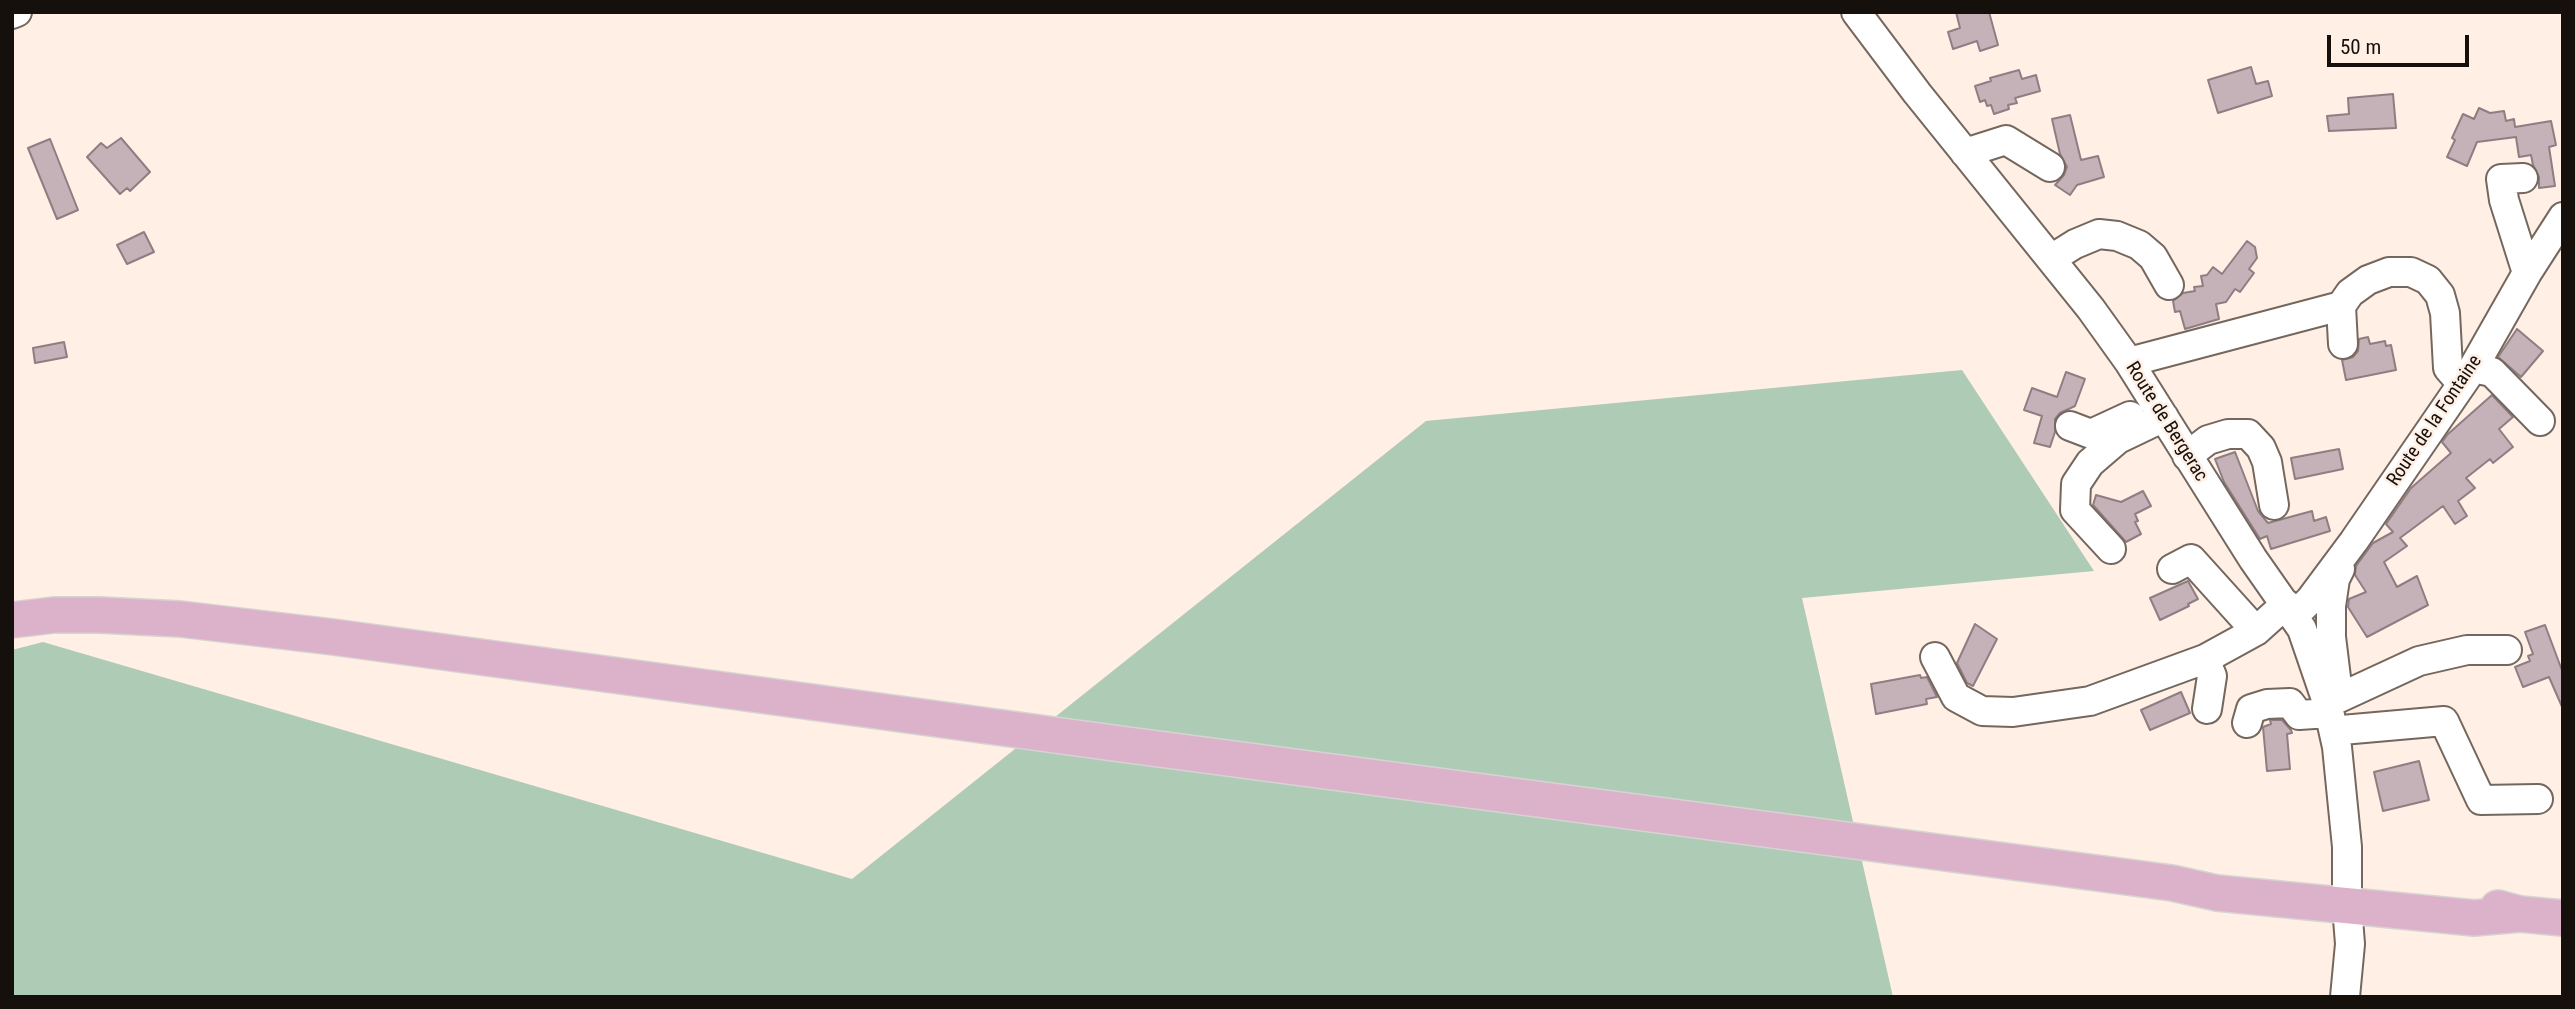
<!DOCTYPE html>
<html>
<head>
<meta charset="utf-8">
<style>
  body { margin:0 }
  #map { position:relative; width:2575px; height:1009px; overflow:hidden; background:#ffefe4; font-family:"Roboto Condensed",sans-serif }
  canvas { display:block }
  .frame { position:absolute; inset:0; border:14px solid #15100c; pointer-events:none }
  .scale { position:absolute; left:2327px; top:35px; width:142px; height:32px; box-sizing:border-box; border:4px solid #15100c; border-top:0; padding-left:9px; font-size:21px; line-height:24px; white-space:nowrap; color:#15100c; -webkit-text-stroke:5px #ffefe4; paint-order:stroke }
</style>
</head>
<body>
<div id="map">
<canvas width="2575" height="1009"></canvas>
<div class="frame"></div>
<div class="scale">50 m</div>
</div>
<script>
const ctx = document.querySelector('canvas').getContext('2d');
ctx.lineJoin = 'round';
function fillPath(path, color) {
  ctx.fillStyle = color;
  ctx.fill(path, 'evenodd');
}
function shape(rows) {
  const path = new Path2D();
  for (const r of rows) {
    path.moveTo(r[0], r[1]);
    for (let i = 2; i < r.length; i += 2) path.lineTo(r[i], r[i + 1]);
  }
  return path;
}
function trace(path, color, width, dash) {
  ctx.strokeStyle = color;
  ctx.lineWidth = width;
  ctx.lineCap = dash ? 'butt' : 'round';
  ctx.setLineDash(dash || []);
  ctx.stroke(path);
}
function drawText(font, color, halo, rows, align = 'center') {
  ctx.font = font + ' "Roboto Condensed",sans-serif';
  ctx.lineWidth = 5;
  ctx.setLineDash([]);
  ctx.textBaseline = 'middle';
  ctx.strokeStyle = halo;
  ctx.fillStyle = color;
  for (const [text, x, y, turn = 0] of rows) {
    ctx.save();
    ctx.translate(x, y);
    ctx.rotate((+turn || 0) * Math.PI / 180);
    ctx.textAlign = isNaN(turn) ? turn : align;
    if (halo) ctx.strokeText(text, 0, 0);
    ctx.fillText(text, 0, 0);
    ctx.restore();
  }
}
fillPath(shape([
  [1962,370,2094,571,1802,598,1893,997,12,997,12,650,43,642,852,879,1426,421]
]), '#aecbb6');
const building = shape([
  [1956,12,1989,12,1998,45,1980,51,1977,41,1953,49,1948,32,1960,28,1956,12],
  [2251,67,2256,84,2268,81,2272,96,2218,113,2208,80,2251,67],
  [2019,70,2022,79,2036,75,2040,91,2015,98,2017,103,2008,105,2009,109,1994,114,1991,105,1987,106,1985,100,1980,102,1975,86,1991,81,1990,78,2019,70],
  [2393,94,2396,128,2329,131,2327,116,2349,114,2348,98,2393,94],
  [2479,108,2490,113,2504,111,2506,121,2514,119,2515,127,2551,121,2556,145,2549,147,2555,186,2539,188,2539,177,2533,165,2531,155,2519,157,2516,137,2477,142,2467,166,2447,157,2455,140,2452,138,2463,114,2474,119,2479,108],
  [2070,115,2081,160,2098,156,2104,177,2077,185,2070,195,2055,185,2064,175,2067,167,2060,154,2052,119,2070,115],
  [121,138,150,172,130,191,127,188,120,194,87,157,101,143,107,148,121,138],
  [50,139,78,210,57,219,28,148,50,139],
  [144,232,154,252,127,264,117,245,144,232],
  [2247,241,2255,247,2257,258,2249,269,2254,273,2240,292,2235,289,2226,302,2216,304,2219,319,2185,329,2180,311,2175,312,2173,301,2183,293,2195,291,2194,287,2203,286,2201,276,2207,275,2213,267,2222,274,2247,241],
  [2517,329,2543,351,2521,377,2498,357,2517,329],
  [2368,337,2370,344,2385,341,2386,346,2391,345,2396,370,2346,380,2342,360,2353,357,2358,351,2359,339,2368,337],
  [64,342,67,357,35,363,33,348,64,342],
  [2066,372,2085,379,2075,406,2060,413,2055,419,2055,432,2050,447,2034,443,2042,416,2024,410,2032,388,2057,397,2066,372],
  [2492,395,2513,417,2499,429,2513,447,2493,463,2490,459,2466,478,2475,488,2458,501,2467,516,2455,524,2443,506,2400,538,2407,546,2384,562,2397,587,2417,576,2428,605,2367,637,2348,607,2349,599,2366,592,2355,575,2356,566,2373,543,2393,532,2386,524,2411,488,2451,453,2442,442,2448,434,2492,395],
  [2339,449,2343,469,2295,479,2291,458,2339,449],
  [2235,452,2258,511,2268,523,2312,511,2314,521,2326,517,2330,531,2271,549,2267,536,2260,539,2224,482,2215,459,2235,452],
  [2143,491,2151,506,2135,514,2138,521,2135,522,2141,534,2126,542,2093,505,2096,495,2121,502,2143,491],
  [2188,581,2198,599,2188,604,2189,606,2160,620,2150,598,2188,581],
  [1975,624,1997,639,1973,686,1967,683,1957,663,1975,624],
  [2545,625,2563,673,2563,709,2549,677,2523,687,2515,667,2530,661,2528,656,2533,654,2525,632,2545,625],
  [1920,675,1921,678,1927,677,1937,697,1926,699,1927,704,1876,714,1871,684,1920,675],
  [2181,692,2190,713,2150,730,2141,710,2181,692],
  [2270,720,2282,720,2291,730,2292,733,2287,734,2290,769,2267,771,2263,727,2271,724,2270,720],
  [2419,761,2429,800,2383,811,2374,772,2419,761]
]);
fillPath(building, '#c4b2b8');
trace(building, '#8e7d83', 2);
const minor = shape([
  [1856,12,1917,93,2091,309,2129,362,2253,559,2302,629,2327,702,2337,747,2347,847,2347,891],
  [12,14,17,12],
  [1965,153,2006,140,2050,167],
  [2523,178,2501,179,2504,200,2527,273],
  [2051,259,2075,244,2099,234,2117,236,2139,245,2153,257,2169,285],
  [2343,344,2341,306,2350,293,2368,280,2389,272,2411,272,2428,280,2440,295,2445,313,2448,368,2462,384],
  [2129,362,2341,306],
  [2473,368,2492,372,2540,421],
  [2070,426,2091,434,2130,416],
  [2187,456,2208,440,2228,434,2248,434,2261,448,2267,462,2274,505],
  [2111,549,2075,510,2076,484,2090,463,2118,439,2164,417],
  [2172,569,2191,559,2256,631],
  [2294,616,2310,600,2354,541,2473,368,2527,273,2563,217],
  [1935,657,1956,697,1982,711,2013,712,2090,701,2205,659,2256,631,2286,604],
  [2205,659,2212,676,2207,709],
  [2338,694,2331,637,2331,606,2335,579,2340,569],
  [2339,698,2419,661,2467,650,2507,650],
  [2247,723,2251,709,2267,704,2290,703,2299,715,2329,713],
  [2342,730,2444,721,2481,800,2538,799],
  [2345,997,2350,944,2347,906]
]);
const major = shape([
  [12,620,54,615,99,615,180,619,333,637,1121,744,2172,883,2217,893,2474,918,2520,914],
  [2498,908,2520,914,2563,918]
]);
trace(minor, '#74675d', 32);
trace(major, '#d5d4d3', 38);
trace(minor, '#fff', 28);
trace(major, '#dcb2ca', 35);
drawText('19px', '#15100c', '#ffefe4', [
  ["Route de la Fontaine",2435,421,-56],
  ["Route de Bergerac",2166,422,58]
]);
</script>
</body>
</html>
